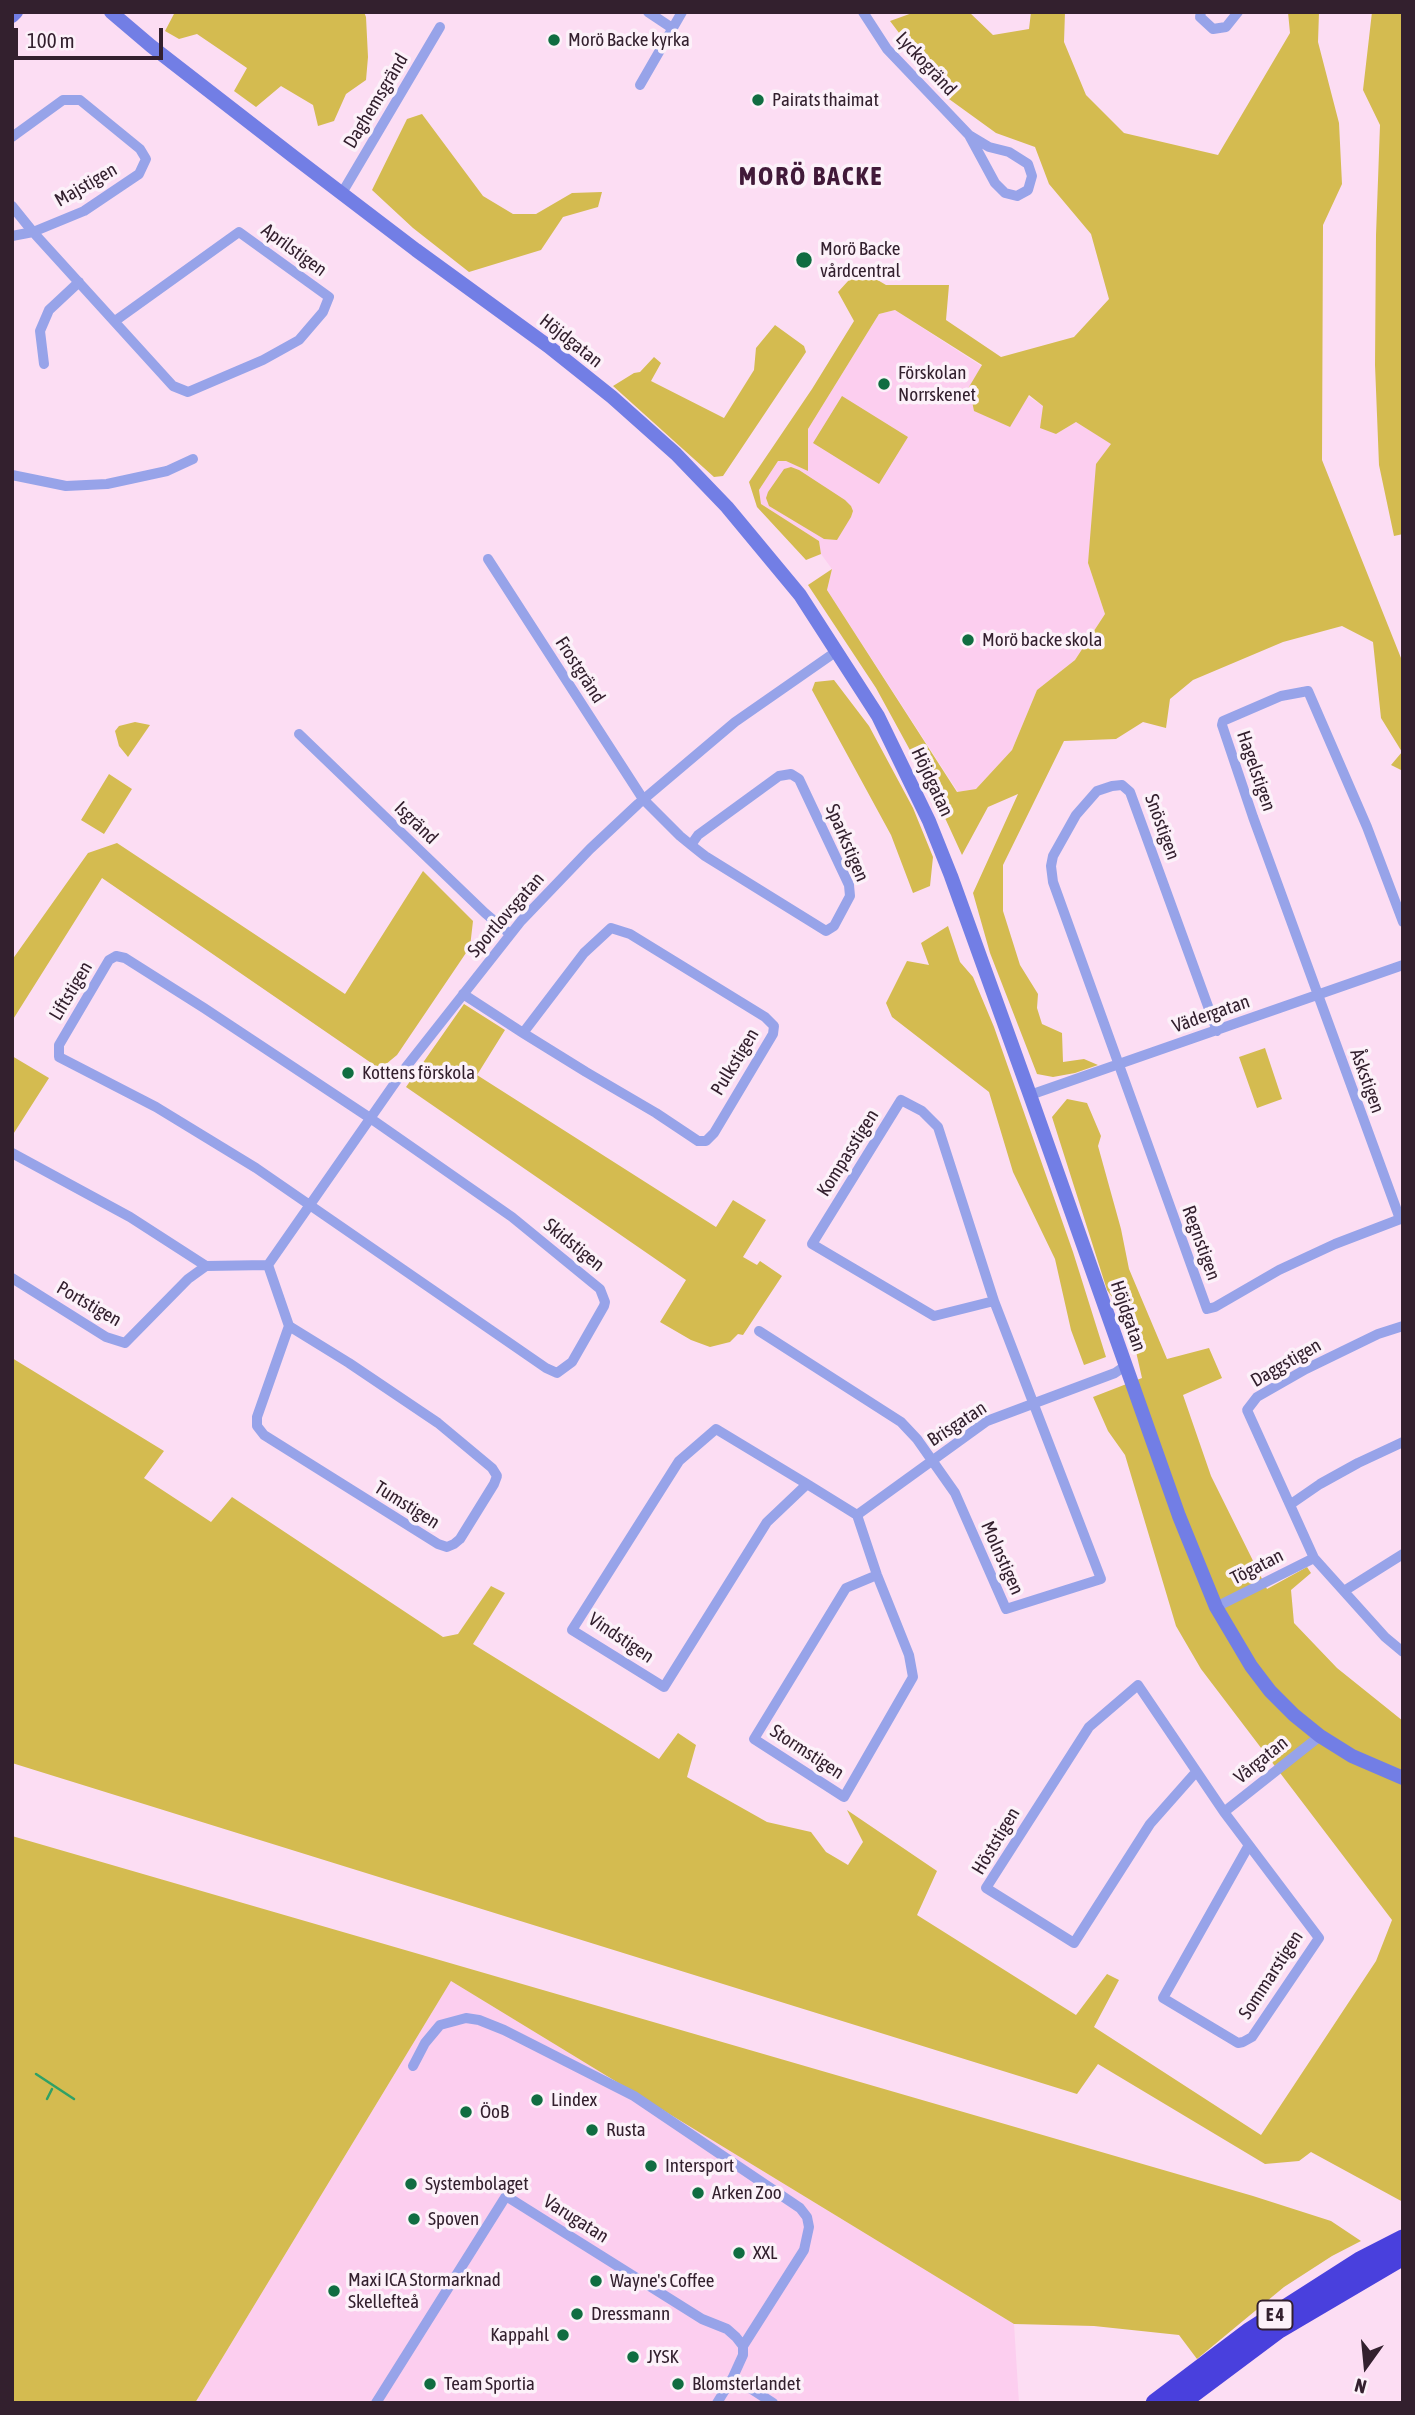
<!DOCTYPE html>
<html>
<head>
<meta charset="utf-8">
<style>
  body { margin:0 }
  #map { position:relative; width:1415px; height:2415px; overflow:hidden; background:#fcddf3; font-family:"Asap Condensed",sans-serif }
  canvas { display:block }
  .frame { position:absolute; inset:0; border:14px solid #33202e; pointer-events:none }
  .north { position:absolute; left:1331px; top:2331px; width:70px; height:70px; -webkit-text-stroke:5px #fcf1f9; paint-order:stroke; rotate:195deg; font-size:19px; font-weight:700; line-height:28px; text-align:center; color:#33202e }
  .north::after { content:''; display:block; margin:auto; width:24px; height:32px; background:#33202e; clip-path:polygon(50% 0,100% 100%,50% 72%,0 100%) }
  .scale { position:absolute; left:14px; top:28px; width:149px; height:32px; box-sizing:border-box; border:4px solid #33202e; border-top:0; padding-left:9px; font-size:21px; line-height:24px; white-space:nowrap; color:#33202e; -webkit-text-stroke:5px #fcf1f9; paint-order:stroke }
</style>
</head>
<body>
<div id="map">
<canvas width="1415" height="2415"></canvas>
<div class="frame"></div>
<div class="north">N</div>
<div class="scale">100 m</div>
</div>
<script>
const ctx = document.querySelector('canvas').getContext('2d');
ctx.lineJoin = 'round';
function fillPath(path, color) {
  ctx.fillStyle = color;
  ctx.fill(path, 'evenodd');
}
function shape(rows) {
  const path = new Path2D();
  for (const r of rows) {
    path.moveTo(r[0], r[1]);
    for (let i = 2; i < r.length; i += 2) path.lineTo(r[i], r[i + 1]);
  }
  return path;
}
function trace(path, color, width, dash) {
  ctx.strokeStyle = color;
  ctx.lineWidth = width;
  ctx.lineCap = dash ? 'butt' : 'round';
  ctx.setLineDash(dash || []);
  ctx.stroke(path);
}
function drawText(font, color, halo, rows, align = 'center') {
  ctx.font = font + ' "Asap Condensed",sans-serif';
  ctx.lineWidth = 7;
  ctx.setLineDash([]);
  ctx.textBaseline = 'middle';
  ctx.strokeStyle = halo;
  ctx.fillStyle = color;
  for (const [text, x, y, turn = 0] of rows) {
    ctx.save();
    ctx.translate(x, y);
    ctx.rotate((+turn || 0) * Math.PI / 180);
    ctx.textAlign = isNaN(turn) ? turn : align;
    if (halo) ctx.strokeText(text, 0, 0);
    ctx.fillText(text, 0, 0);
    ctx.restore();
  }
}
fillPath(shape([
  [895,310,1043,406,1056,434,1076,422,1112,444,1088,563,1105,614,1075,660,1037,690,1012,750,976,789,958,792,827,590,832,569,821,554,819,541,761,504,759,490,778,461,786,461,808,470,808,429,879,314],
  [451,1981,1014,2324,1019,2403,195,2403]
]), '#fcceef');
fillPath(shape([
  [175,12,364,12,366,17,368,57,366,80,346,94,334,121,318,126,313,105,281,86,256,107,234,91,247,68,197,34,179,39,165,31],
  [915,12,969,12,993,35,1029,29,1031,12,1065,12,1064,42,1086,95,1124,133,1218,155,1290,33,1288,12,1319,12,1318,42,1339,123,1342,184,1323,225,1322,460,1403,663,1403,771,1391,765,1402,752,1381,718,1373,642,1342,626,1283,642,1193,680,1170,699,1166,728,1143,722,1116,739,1064,741,1003,865,1003,911,1020,965,1038,994,1037,1008,1042,1024,1062,1033,1063,1062,1084,1059,1098,1065,1075,1073,1053,1077,1037,1074,990,953,973,893,1018,794,988,807,962,855,934,794,876,688,808,585,832,569,827,590,957,792,976,789,1012,750,1037,690,1075,660,1105,614,1088,563,1096,464,1111,444,1076,422,1056,434,1040,428,1043,406,1029,395,1010,427,974,411,969,387,982,365,895,310,879,314,808,429,808,471,786,461,778,461,759,490,761,504,819,541,821,554,806,560,757,507,749,482,812,389,854,321,838,292,859,269,886,285,949,285,946,320,1001,357,1074,337,1109,299,1091,234,1049,184,1035,147,996,133,949,99,890,21],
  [1372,12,1403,12,1403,534,1394,536,1379,465,1375,365,1376,235,1380,125,1363,90],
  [422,114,483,196,513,214,536,214,572,193,602,192,598,207,563,217,541,250,469,272,413,228,372,190,407,119],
  [775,325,804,346,806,352,723,476,714,477,613,386,634,373,640,372,654,357,661,363,651,381,724,418,754,370,756,348],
  [842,396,908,437,879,484,813,443],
  [791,467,799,470,845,500,851,506,853,511,851,517,837,540,824,539,769,506,766,498,768,492,784,469],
  [834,680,869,726,913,808,933,857,930,886,913,893,891,835,812,690,815,682],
  [135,722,150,725,128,757,119,746,115,731,119,726],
  [109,774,132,789,104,834,81,820],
  [117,843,345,994,423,871,473,921,470,947,397,1055,380,1069,102,878,12,1021,12,960,88,853],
  [948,926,960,962,973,977,994,1027,1073,1252,1106,1357,1084,1365,1071,1330,1055,1259,1013,1172,989,1092,892,1017,886,1003,907,961,929,965,921,943],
  [464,1004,505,1030,477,1075,716,1227,733,1200,766,1220,743,1257,757,1265,760,1261,782,1276,743,1335,738,1334,730,1342,710,1347,691,1340,660,1322,686,1280,406,1087],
  [1265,1048,1282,1099,1257,1108,1239,1057],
  [12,1056,49,1078,12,1136],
  [1067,1099,1087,1103,1101,1136,1098,1146,1121,1229,1129,1269,1167,1359,1209,1348,1222,1378,1183,1395,1211,1476,1267,1589,1307,1567,1311,1573,1291,1590,1294,1623,1337,1668,1403,1721,1403,2202,1311,2152,1299,2161,1265,2164,1098,2064,1077,2094,12,1763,12,1358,164,1451,144,1478,211,1522,232,1497,443,1637,458,1634,491,1586,505,1593,473,1644,659,1759,678,1733,696,1745,687,1777,767,1822,811,1832,826,1852,848,1865,863,1842,847,1810,937,1871,917,1915,1076,2015,1107,1974,1119,1980,1094,2027,1261,2135,1376,1961,1392,1920,1201,1669,1176,1626,1125,1455,1108,1431,1093,1397,1142,1378,1129,1321,1107,1290,1052,1117],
  [12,1836,1253,2196,1331,2221,1361,2241,1332,2256,1284,2287,1197,2359,1179,2335,1094,2326,1014,2324,451,1981,195,2403,12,2403]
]), '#d4bb50');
trace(shape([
  [36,2074,74,2099],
  [47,2099,52,2089]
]), '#2fa166', 2.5);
trace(shape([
  [648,12,672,28],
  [863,12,887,49,969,135,995,183,1005,193,1017,196,1028,190,1032,176,1028,164,1009,152,989,147,969,135],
  [1201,12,1200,17,1213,29,1226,27,1238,12],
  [640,85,682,12],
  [12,137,63,100,80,100,140,149,146,159,139,174,84,211,33,232,12,236],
  [342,193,440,27],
  [12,206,33,232,173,386,188,392,263,360,299,340,323,312,329,297,239,232,115,321],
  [44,364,40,331,49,310,79,282],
  [12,475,66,486,107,484,167,471,193,459],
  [488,559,643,799,680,836,691,845,705,856,826,931,834,926,850,896,849,885,799,779,791,774,779,776,698,835,691,845],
  [299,734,485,913,510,934],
  [116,956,125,958,204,1008,370,1118,512,1217,600,1289,605,1302,604,1306,572,1362,557,1373,546,1368,256,1168,156,1107,59,1057,59,1045,109,960,116,956],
  [463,994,523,1033,586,1072,656,1113,698,1141,706,1141,714,1133,773,1034,774,1026,765,1017,630,934,611,928,584,953,523,1033],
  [1217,1031,1130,792,1122,785,1112,786,1097,791,1076,815,1053,856,1051,866,1053,882,1207,1309,1215,1307,1279,1270,1335,1244,1403,1218],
  [1030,1095,1403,965],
  [12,1153,130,1217,206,1266],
  [1400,1219,1253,817,1222,725,1223,721,1281,696,1308,691,1367,827,1403,922],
  [268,1265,406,1067,521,921,590,849,638,804,735,722,837,651],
  [268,1265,289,1326,257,1417,257,1426,264,1435,438,1544,447,1547,454,1544,460,1539,494,1484,497,1476,492,1468,438,1423,349,1363,289,1326],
  [12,1278,106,1337,125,1343,188,1279,206,1266,268,1265],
  [1403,1326,1378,1334,1306,1369,1257,1397,1247,1410,1314,1558,1385,1637,1403,1652],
  [759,1331,901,1422,917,1439,955,1493,1006,1609,1101,1579,994,1301,938,1127,922,1111,901,1100,812,1244,934,1316,994,1301],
  [807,1484,767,1522,664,1687,572,1630,679,1461,716,1429,807,1484,857,1515],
  [1291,1504,1320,1484,1358,1463,1403,1442],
  [857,1515,877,1575,909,1655,913,1677,844,1797,754,1739,846,1588,877,1575],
  [857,1515,987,1421,1115,1373,1125,1366],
  [1344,1591,1403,1554],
  [1216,1607,1314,1558],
  [1196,1772,1150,1824,1074,1943,986,1888,1089,1727,1138,1685,1224,1812,1319,1938,1252,2037,1243,2042,1238,2043,1163,1998,1249,1845],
  [1224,1812,1320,1736],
  [413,2066,425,2043,440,2025,466,2018,479,2020,504,2030,634,2096,800,2208,807,2217,809,2227,804,2250,743,2346],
  [733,2377,773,2403],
  [376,2403,506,2196,702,2319,727,2329,736,2337,743,2346,743,2355,733,2377,717,2403]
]), '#97a3e9', 10);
trace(shape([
  [111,12,151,46,294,157,416,250,548,346,612,397,676,454,727,507,800,595,878,716,929,821,951,876,1030,1095,1179,1516,1216,1607,1251,1666,1270,1691,1294,1715,1320,1736,1352,1756,1403,1778],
  [12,16,16,12]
]), '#727ee5', 14);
trace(shape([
  [1155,2403,1249,2332,1360,2261,1403,2239],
  [1180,2403,1279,2329,1403,2256]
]), '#4940dd', 19);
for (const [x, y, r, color] of [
  [554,40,7,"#106d41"],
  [758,100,7,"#106d41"],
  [804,260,9,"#106d41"],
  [884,384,7,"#106d41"],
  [968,640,7,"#106d41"],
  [348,1073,7,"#106d41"],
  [537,2100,7,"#106d41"],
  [466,2112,7,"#106d41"],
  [592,2130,7,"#106d41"],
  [651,2166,7,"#106d41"],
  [411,2184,7,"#106d41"],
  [698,2193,7,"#106d41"],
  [414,2219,7,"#106d41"],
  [739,2253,7,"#106d41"],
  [596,2281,7,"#106d41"],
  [334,2291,7,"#106d41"],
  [577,2314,7,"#106d41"],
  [563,2335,7,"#106d41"],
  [633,2357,7,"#106d41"],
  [430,2384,7,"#106d41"],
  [678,2384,7,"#106d41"]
]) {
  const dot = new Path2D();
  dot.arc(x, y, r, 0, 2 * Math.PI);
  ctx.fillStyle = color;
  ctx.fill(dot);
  trace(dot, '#fcf1f9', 2.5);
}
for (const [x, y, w] of [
  [1275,2315,35]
]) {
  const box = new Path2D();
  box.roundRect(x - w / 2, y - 14.5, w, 29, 5);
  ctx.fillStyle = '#fcf1f9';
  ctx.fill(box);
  trace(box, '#33202e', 2);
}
drawText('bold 18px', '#33202e', null, [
  ["E 4",1275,2315]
]);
drawText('19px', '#33202e', '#fcf1f9', [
  ["Morö Backe kyrka",568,40],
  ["Pairats thaimat",772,100],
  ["Morö Backe",820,249],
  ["vårdcentral",820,271],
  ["Förskolan",898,373],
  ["Norrskenet",898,395],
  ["Morö backe skola",982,640],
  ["Kottens förskola",362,1073],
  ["Lindex",551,2100],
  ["ÖoB",480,2112],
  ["Rusta",606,2130],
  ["Intersport",665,2166],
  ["Systembolaget",425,2184],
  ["Arken Zoo",712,2193],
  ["Spoven",428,2219],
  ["XXL",753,2253],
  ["Maxi ICA Stormarknad",348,2280],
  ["Skellefteå",348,2302],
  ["Wayne's Coffee",610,2281],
  ["Dressmann",591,2314],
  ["Kappahl",549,2335,"right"],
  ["JYSK",647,2357],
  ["Team Sportia",444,2384],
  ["Blomsterlandet",692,2384]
], 'left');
drawText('19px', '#33202e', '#fcf1f9', [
  ["Lyckogränd",926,64,47],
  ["Daghemsgränd",376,101,-59],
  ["Majstigen",86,185,-30],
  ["Aprilstigen",294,250,36],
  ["Höjdgatan",571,341,38],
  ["Frostgränd",580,670,57],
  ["Hagelstigen",1256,771,71],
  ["Höjdgatan",932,782,65],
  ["Isgränd",416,823,44],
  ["Snöstigen",1162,827,70],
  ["Sparkstigen",847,843,67],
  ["Sportlovsgatan",506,915,-49],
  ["Liftstigen",71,991,-59],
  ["Vädergatan",1211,1014,-19],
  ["Pulkstigen",735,1062,-59],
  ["Åskstigen",1367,1081,70],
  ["Kompasstigen",848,1153,-58],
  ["Regnstigen",1201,1243,70],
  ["Skidstigen",574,1245,39],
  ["Portstigen",89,1304,30],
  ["Höjdgatan",1128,1316,71],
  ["Daggstigen",1286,1363,-30],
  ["Brisgatan",957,1424,-33],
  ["Tumstigen",407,1505,32],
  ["Molnstigen",1002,1558,66],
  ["Tögatan",1257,1567,-27],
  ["Vindstigen",621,1638,34],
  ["Stormstigen",807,1752,33],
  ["Vårgatan",1261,1760,-39],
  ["Höststigen",996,1841,-59],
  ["Sommarstigen",1271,1975,-57],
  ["Varugatan",576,2219,32]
]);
ctx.letterSpacing = '2px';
drawText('bold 26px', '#411a39', '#fcf1f9', [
  ["MORÖ BACKE",811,177]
]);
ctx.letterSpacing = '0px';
</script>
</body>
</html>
